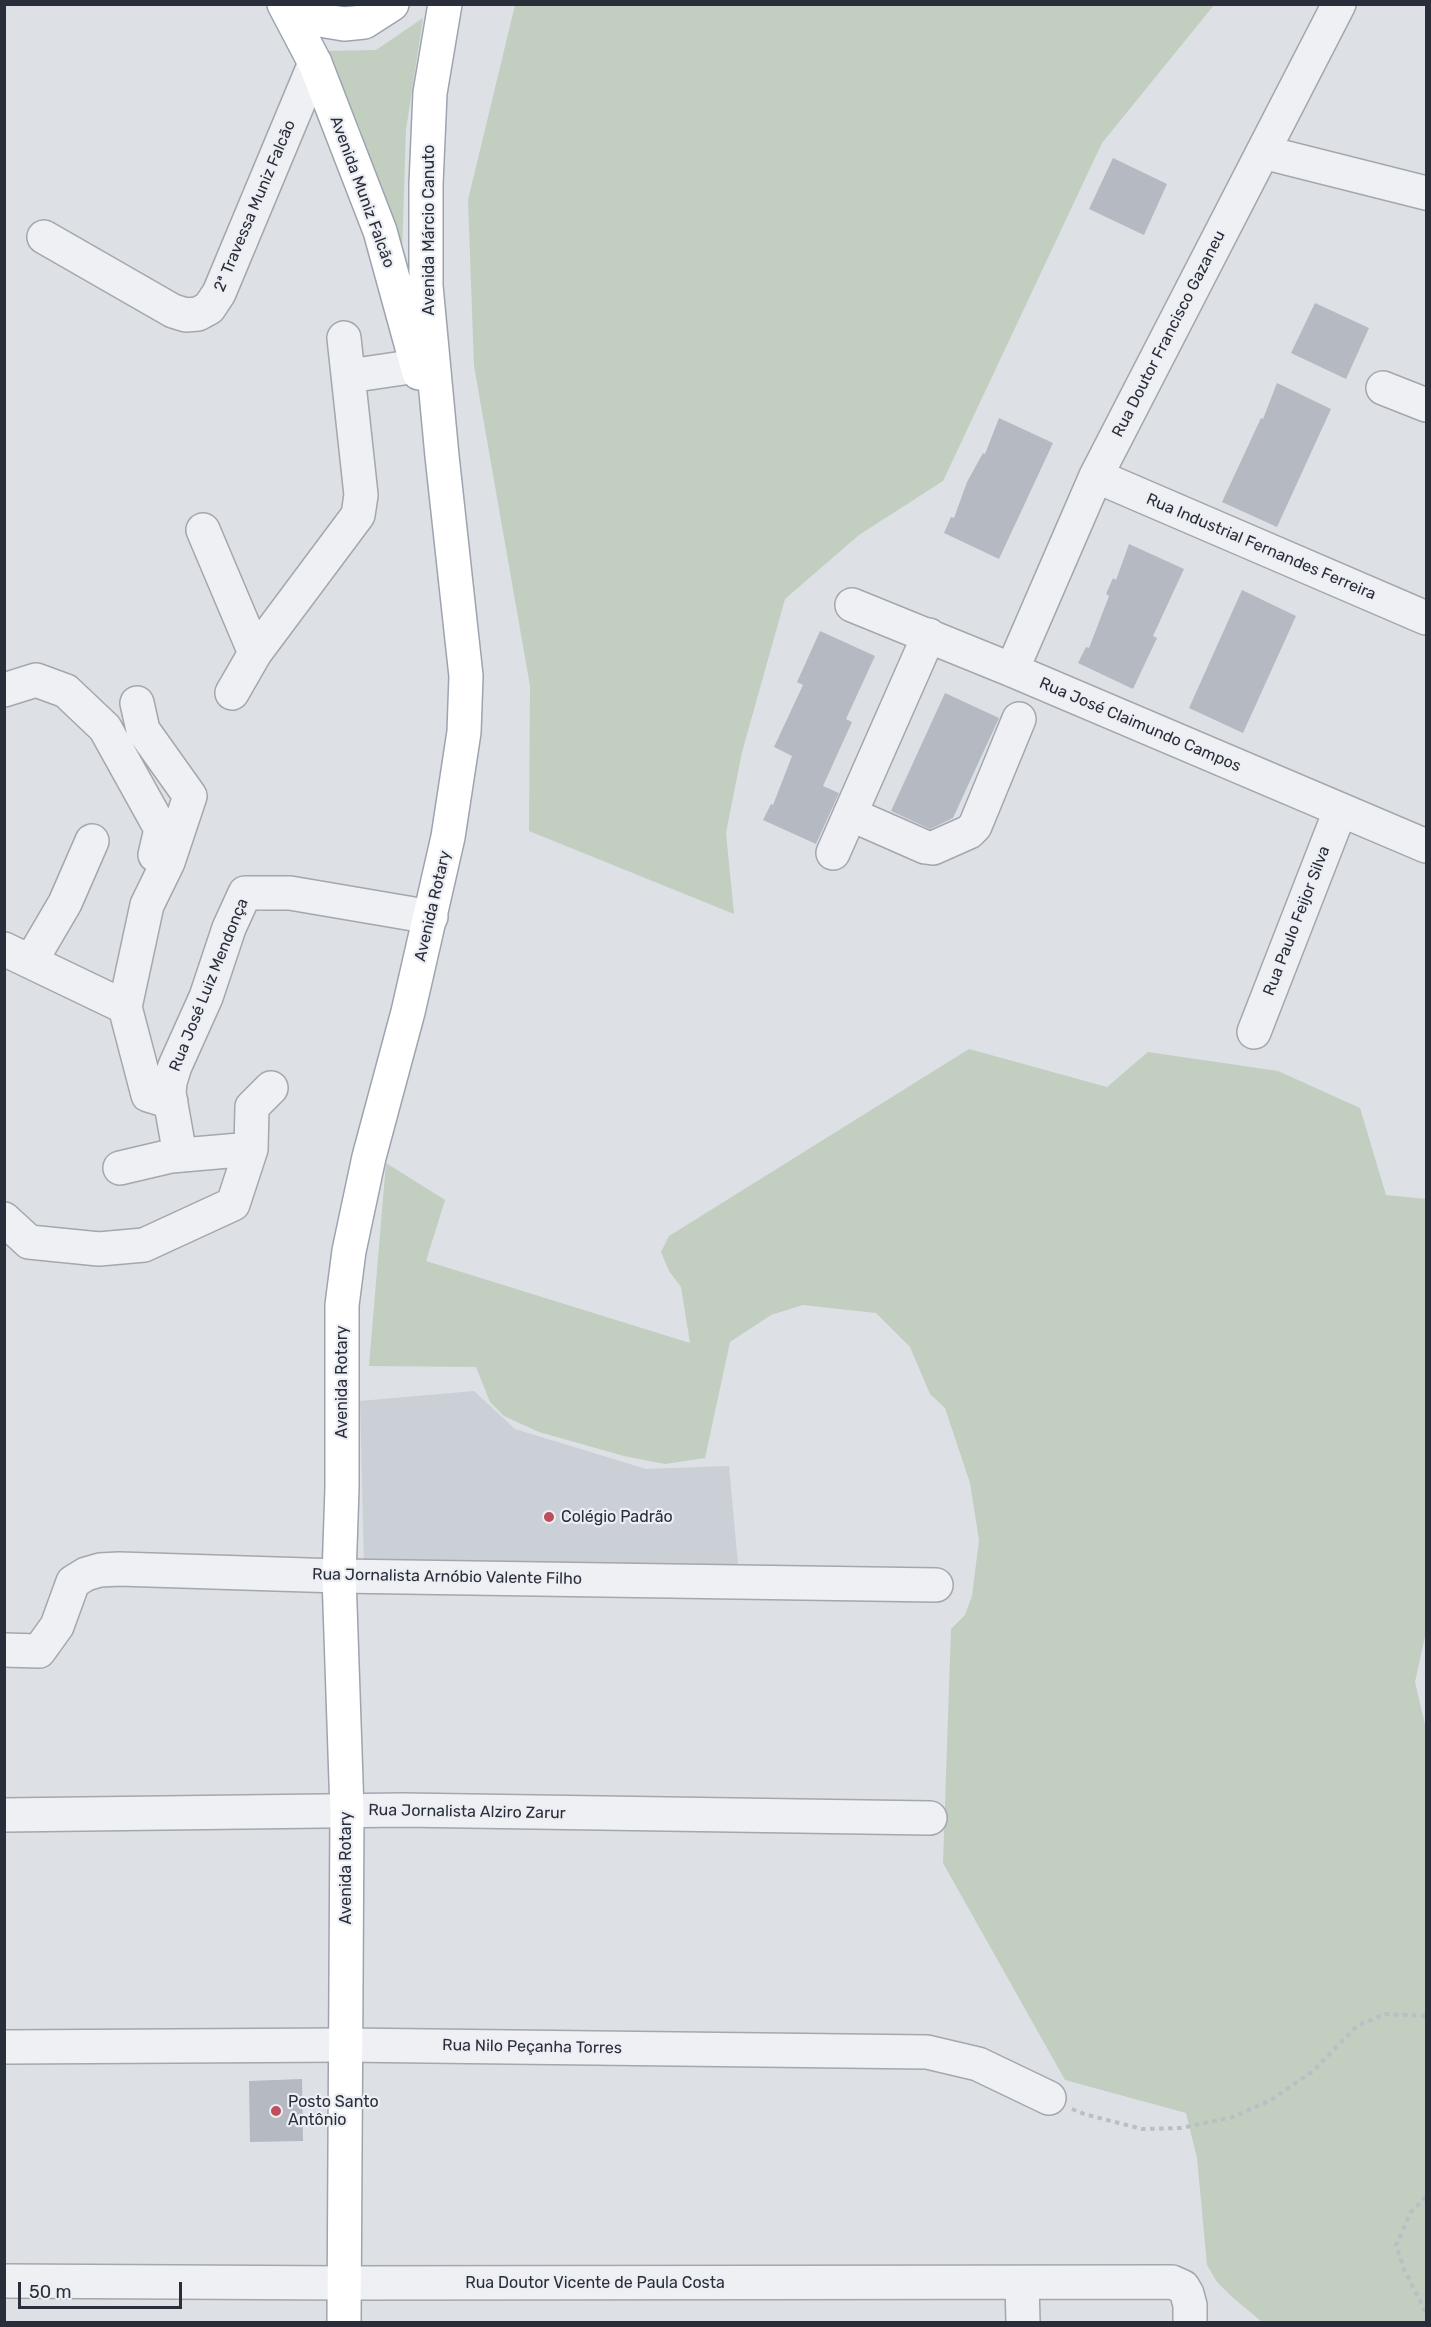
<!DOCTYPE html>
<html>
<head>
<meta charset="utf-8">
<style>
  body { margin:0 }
  #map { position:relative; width:1431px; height:2327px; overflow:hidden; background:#dde0e5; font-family:Rubik,sans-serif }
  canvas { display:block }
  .frame { position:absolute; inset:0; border:6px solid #282e3a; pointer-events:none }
  .scale { position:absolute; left:18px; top:2282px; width:164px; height:27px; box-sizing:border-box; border:3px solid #282e3a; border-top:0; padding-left:8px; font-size:18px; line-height:21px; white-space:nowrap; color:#282e3a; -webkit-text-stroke:4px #eceef3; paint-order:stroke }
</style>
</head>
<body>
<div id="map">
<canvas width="1431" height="2327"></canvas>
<div class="frame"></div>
<div class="scale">50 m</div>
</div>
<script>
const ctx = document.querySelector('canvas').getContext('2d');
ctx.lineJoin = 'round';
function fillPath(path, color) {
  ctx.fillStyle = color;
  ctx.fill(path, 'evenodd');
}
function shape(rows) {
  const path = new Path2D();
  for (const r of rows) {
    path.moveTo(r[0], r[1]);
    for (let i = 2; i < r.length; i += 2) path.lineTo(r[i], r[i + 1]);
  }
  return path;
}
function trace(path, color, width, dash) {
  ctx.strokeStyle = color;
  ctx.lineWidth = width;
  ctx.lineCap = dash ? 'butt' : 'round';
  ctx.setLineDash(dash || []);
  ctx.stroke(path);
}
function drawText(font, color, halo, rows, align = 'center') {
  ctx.font = font + ' Rubik,sans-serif';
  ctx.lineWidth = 4.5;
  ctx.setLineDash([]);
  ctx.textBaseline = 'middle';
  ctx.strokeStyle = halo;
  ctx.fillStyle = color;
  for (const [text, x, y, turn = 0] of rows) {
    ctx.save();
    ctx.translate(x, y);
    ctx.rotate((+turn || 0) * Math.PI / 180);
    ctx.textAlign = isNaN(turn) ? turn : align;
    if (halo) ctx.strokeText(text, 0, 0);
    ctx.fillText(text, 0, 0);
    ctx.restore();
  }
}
fillPath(shape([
  [474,1391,515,1429,646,1469,729,1466,738,1564,364,1565,360,1401]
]), '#cbcfd6');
fillPath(shape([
  [515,5,1214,5,1102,143,943,481,859,535,785,599,742,752,726,833,734,914,529,831,530,686,474,366,468,200],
  [423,18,406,130,402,253,359,126,321,51,376,50],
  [969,1049,1107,1087,1148,1052,1278,1071,1360,1108,1386,1195,1426,1199,1426,1632,1415,1682,1426,1729,1426,2322,1262,2322,1231,2296,1217,2282,1207,2265,1197,2158,1186,2113,1065,2080,943,1863,951,1629,965,1615,972,1596,979,1540,970,1483,945,1408,930,1394,910,1347,876,1313,803,1305,771,1315,730,1342,705,1458,665,1464,624,1456,539,1432,504,1416,490,1402,476,1367,369,1366,386,1163,445,1200,426,1261,690,1343,681,1287,669,1271,661,1252,669,1236]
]), '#c2cebf');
fillPath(shape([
  [1113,158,1167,184,1144,235,1089,209],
  [1315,303,1369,328,1346,379,1291,353],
  [1277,383,1331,409,1277,527,1222,502,1261,418,1263,419],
  [999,418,1053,443,999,559,944,533,951,517,954,518,967,482,983,453,985,454],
  [1129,544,1184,569,1153,636,1157,638,1133,689,1078,663,1086,647,1089,648,1109,596,1106,594,1113,578,1116,580],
  [1242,590,1296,616,1243,733,1189,708],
  [820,631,875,656,846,719,852,722,823,786,839,793,816,844,763,820,771,804,773,805,792,756,774,747,803,685,797,682],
  [945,693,999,718,953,818,930,829,891,811],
  [302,2079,303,2141,250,2142,249,2081]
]), '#b5b9c1');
const minor = shape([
  [1263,152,1426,193],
  [44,237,173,311,186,315,198,314,209,308,219,293,315,63],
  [349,376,417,366],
  [1383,388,1426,405],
  [1096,476,1426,618],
  [203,530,255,653],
  [852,605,1012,670,1426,846],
  [1012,670,1096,476,1339,4],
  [4,690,36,680,66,691,105,728,161,829,155,855,163,860],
  [232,693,255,653,358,515,361,495,344,338],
  [137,703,143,730,190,796,168,862,147,905,125,1007,148,1095,171,1102],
  [850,814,925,847,933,848,969,832,975,826,1019,719],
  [833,853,929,635],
  [4,949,125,1007],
  [31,961,65,903,92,841],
  [1254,1032,1340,811],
  [180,1155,169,1093,170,1082,175,1066,206,997,229,928,245,893,290,893,431,917],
  [120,1168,171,1156,251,1149],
  [4,1219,29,1242,99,1249,144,1245,233,1204,251,1149,252,1107,271,1088],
  [4,1650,39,1651,57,1626,73,1582,86,1574,100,1570,119,1569,339,1576,936,1585],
  [4,1815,403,1810,930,1818],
  [4,2047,345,2045,927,2052,978,2064,1049,2098],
  [4,2281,344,2283,1172,2282,1183,2287,1187,2294,1190,2305,1190,2322],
  [1022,2283,1023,2322]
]);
const major = shape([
  [284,4,315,63,380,231,419,373],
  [284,4,299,13,320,20,344,24,364,22,392,4],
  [344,2322,347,1811,339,1576,342,1488,342,1305,349,1251,369,1157,408,1012,448,837,464,732,466,676,442,456,426,286,426,184,430,93,445,4]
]);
trace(minor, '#a3a7ae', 36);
trace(major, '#9da4af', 36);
trace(shape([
  [1072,2109,1084,2114,1142,2129,1181,2128,1233,2117,1271,2100,1313,2071,1357,2026,1385,2014,1426,2016],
  [1426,2197,1411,2212,1396,2245,1404,2269,1426,2313]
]), '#bbbec4', 4, [4.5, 4.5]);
trace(minor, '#eff0f4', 33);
trace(major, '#fff', 33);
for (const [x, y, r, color] of [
  [549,1517,6,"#be4e5b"],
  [276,2111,6,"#be4e5b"]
]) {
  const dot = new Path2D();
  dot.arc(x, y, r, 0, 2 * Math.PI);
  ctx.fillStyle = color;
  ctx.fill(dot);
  trace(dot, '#eceef3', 2);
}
drawText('16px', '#282e3a', '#eceef3', [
  ["Avenida Muniz Falcão",362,192,70],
  ["2ª Travessa Muniz Falcão",255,206,-67],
  ["Avenida Márcio Canuto",429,230,-90],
  ["Rua Doutor Francisco Gazaneu",1169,334,-63],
  ["Rua Industrial Fernandes Ferreira",1261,547,23],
  ["Rua José Claimundo Campos",1140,725,23],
  ["Avenida Rotary",433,906,-77],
  ["Rua Paulo Feijor Silva",1297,921,-69],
  ["Rua José Luiz Mendonça",209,985,-68],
  ["Avenida Rotary",342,1382,-90],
  ["Rua Jornalista Arnóbio Valente Filho",447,1577,1],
  ["Rua Jornalista Alziro Zarur",467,1812,1],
  ["Avenida Rotary",346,1868,-90],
  ["Rua Nilo Peçanha Torres",532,2047,1],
  ["Rua Doutor Vicente de Paula Costa",595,2283]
]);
drawText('16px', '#282e3a', '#eceef3', [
  ["Colégio Padrão",561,1517],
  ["Posto Santo",288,2102],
  ["Antônio",288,2120]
], 'left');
</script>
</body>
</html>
